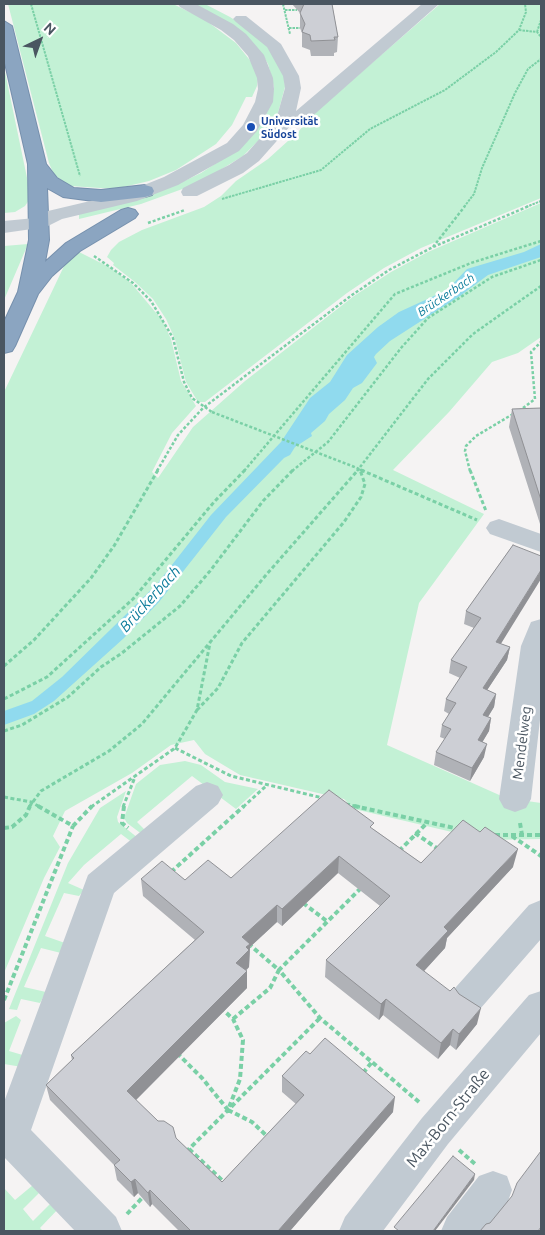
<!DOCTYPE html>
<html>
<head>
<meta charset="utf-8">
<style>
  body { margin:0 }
  #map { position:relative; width:545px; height:1235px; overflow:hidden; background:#f5f3f3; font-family:Ubuntu,sans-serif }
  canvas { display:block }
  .frame { position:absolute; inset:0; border:5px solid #4a5661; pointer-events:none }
  .north { position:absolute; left:15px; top:15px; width:50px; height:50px; -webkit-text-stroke:4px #fff; paint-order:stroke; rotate:42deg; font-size:14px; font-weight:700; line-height:20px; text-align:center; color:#4a5661 }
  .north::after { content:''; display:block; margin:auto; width:18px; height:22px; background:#4a5661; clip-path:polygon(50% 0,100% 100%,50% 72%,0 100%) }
</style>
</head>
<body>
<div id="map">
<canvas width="545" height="1235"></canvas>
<div class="frame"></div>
<div class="north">N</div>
</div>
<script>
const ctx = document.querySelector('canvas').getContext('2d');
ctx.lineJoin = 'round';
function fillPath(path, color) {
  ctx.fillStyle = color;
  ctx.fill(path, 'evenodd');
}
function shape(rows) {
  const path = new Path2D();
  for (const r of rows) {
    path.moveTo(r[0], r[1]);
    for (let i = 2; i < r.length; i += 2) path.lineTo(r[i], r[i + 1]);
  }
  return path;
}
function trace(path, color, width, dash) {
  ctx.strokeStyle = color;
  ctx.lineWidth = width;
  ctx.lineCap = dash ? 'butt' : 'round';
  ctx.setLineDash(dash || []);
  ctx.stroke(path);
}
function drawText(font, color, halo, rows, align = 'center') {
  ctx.font = font + ' Ubuntu,sans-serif';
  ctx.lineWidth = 5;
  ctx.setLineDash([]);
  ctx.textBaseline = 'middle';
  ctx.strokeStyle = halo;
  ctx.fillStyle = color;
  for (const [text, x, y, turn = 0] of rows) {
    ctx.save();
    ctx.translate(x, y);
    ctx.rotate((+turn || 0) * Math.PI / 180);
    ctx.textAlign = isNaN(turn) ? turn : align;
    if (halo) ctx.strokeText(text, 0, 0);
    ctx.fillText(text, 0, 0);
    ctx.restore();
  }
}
fillPath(shape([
  [8,4,173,4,204,19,236,43,253,64,258,79,257,86,252,97,246,97,232,125,216,144,176,170,149,181,115,189,70,186,54,175,49,163],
  [192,4,205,4,230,17,255,33,267,45,284,76,285,87,278,113,271,128,243,156,199,183,141,204,79,219,79,214,182,182,201,173,235,151,263,122,271,101,274,87,268,64,262,54,214,15],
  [440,4,541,4,541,198,421,248,384,268,347,293,205,402,198,402,186,382,175,339,166,319,153,299,135,282,113,265,114,263,107,257,111,250,119,242,142,230,204,207,221,196,236,181,268,159,299,131,313,114],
  [4,67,31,197,25,206,15,212,4,213],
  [541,203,541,337,518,353,492,362,449,412,393,470,484,514,419,603,387,745,506,798,541,803,541,839,486,840,354,809,344,799,240,775,205,754,194,740,171,745,132,773,65,811,53,836,60,847,44,878,4,973,4,392,66,262,79,252,109,267,131,283,162,320,171,339,181,381,196,406,172,433,152,472,158,478,193,427,245,381,354,296,391,272,428,252],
  [28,244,4,300,4,246],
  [185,761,201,765,225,782,258,789,236,809,192,776,137,822,146,831,143,835,127,823,124,818,136,784,160,765],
  [126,791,117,817,118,822,138,838,133,843,121,834,84,865,68,883,84,890,79,896,64,893,45,936,65,943,61,953,41,948,24,987,46,992,40,1003,21,999,17,1010,9,1009,68,863,100,808],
  [16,1016,21,1020,9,1051,26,1056,22,1067,4,1064,4,1023],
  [33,1185,39,1193,23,1209,33,1221,54,1200,60,1207,40,1228,43,1231,4,1231,4,1188,15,1200]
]), '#c3f1d5');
fillPath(shape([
  [541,244,541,257,488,275,460,296,390,341,376,354,374,357,377,363,362,383,353,388,345,400,329,414,325,421,311,433,312,436,295,447,290,455,284,458,226,517,159,602,124,638,54,701,34,714,4,725,4,711,32,701,62,677,157,584,211,515,281,442,310,398,330,382,347,355,378,327,399,312,447,290,467,269,524,252]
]), '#90daee');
const highway = shape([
  [4,21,12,26,46,164,57,178,74,188,101,190,145,185,152,187,154,191,152,195,145,197,101,202,63,197,47,188,49,240,45,262,66,243,121,210,128,208,135,210,138,214,135,218,80,251,52,276,38,294,15,346,12,351,4,353,4,322,18,292,29,240,28,164,4,59,4,21]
]);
trace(highway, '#7690ad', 2);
trace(shape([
  [31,4,80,176],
  [283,4,290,34],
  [285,10,297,10],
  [289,28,300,28],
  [519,30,537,32,541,37],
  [537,32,541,20],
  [222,199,321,170,370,129,445,90,496,52,519,30,526,12,525,4],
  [464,207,474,194,482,168,515,93,528,69,541,59],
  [526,207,541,201]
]), '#7ad0a6', 2, [2.5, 1]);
trace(shape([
  [148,223,185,210],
  [433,247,465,206],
  [94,256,133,283,151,301,173,338,184,382,192,398,212,412],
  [519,411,535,399,531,352,541,342],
  [352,466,364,471],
  [360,469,361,471],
  [157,471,178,435,203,408,352,295,389,270,433,247,529,206],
  [244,471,395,294,471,263,541,241],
  [292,471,328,442,401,348,428,318,492,277,541,260],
  [357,471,428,379,473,334,541,286],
  [470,471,465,451,466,446,476,436,513,414]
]), '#7ad0a6', 2.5, [3, 2]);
trace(shape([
  [361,470,477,520],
  [470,470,486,511],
  [4,666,34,640,91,578,114,546,158,470],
  [4,699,47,677,133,599,214,502,245,470],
  [197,710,218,688,242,643,344,522,361,497,365,484,360,470],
  [4,731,22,725,68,697,101,667,122,653,180,606,210,571,263,501,293,470],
  [175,748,231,776,323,798],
  [4,797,31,802,40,807],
  [346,804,360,807],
  [29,807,41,791,109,751,142,724,266,575,358,470],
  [91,807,175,748,197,710,210,643],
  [123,807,135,777],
  [243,807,266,786]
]), '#7ad0a6', 3, [4, 2.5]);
trace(shape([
  [38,806,73,826,92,806],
  [124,806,122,823,128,828],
  [354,806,459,829],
  [520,823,522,835],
  [4,828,12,827,26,815,30,806],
  [415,833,438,849],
  [495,835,541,835],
  [512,836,541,856],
  [399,851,427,823],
  [171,872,244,806],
  [361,888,279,970,320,1018,419,1102],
  [303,903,328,922],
  [4,1000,73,826],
  [233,1019,270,988,279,970,251,946],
  [177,1053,202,1078,228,1110,240,1079,243,1040,233,1019,221,1008],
  [363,1073,372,1062],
  [228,1110,252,1122,268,1137],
  [189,1149,225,1183],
  [459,1150,475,1164],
  [186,1152,320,1018],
  [127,1214,142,1198]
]), '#7ad0a6', 4, [5, 3]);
fillPath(shape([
  [178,4,196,4,233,24,246,34,264,55,273,78,274,89,273,102,257,131,239,151,178,185,137,201,62,219,46,227,4,233,4,221,35,218,48,211,124,193,164,177,227,143,243,125,255,102,258,89,257,78,248,56,234,40,221,30,180,7,178,4],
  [422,4,439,4,316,113,308,119,291,125,259,161,243,173,197,196,183,196,181,192,183,188,229,165,247,153,276,120,285,88,283,76,267,47,236,22,233,19,236,16,246,16,281,44,299,76,301,88,296,111,422,4],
  [499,519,541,534,541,552,490,534,486,528,490,522,499,519],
  [541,619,541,711,531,799,526,808,515,812,504,808,499,799,521,646,531,622,541,619],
  [207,782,218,786,223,795,218,804,114,893,31,1130,116,1217,122,1231,75,1231,4,1157,4,1102,88,875,196,786,207,782],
  [541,900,541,939,480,1009,468,1014,456,1009,450,998,456,987,529,905,541,900],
  [541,991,541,1033,448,1144,383,1231,339,1231,345,1217,422,1118,529,995,541,991],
  [493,1171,507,1176,512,1190,507,1204,486,1231,441,1231,447,1217,479,1176,493,1171]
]), '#c1cad2');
fillPath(highway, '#8ba5c1');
trace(shape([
  [212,412,352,466]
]), '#7ad0a6', 2.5, [3, 2]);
fillPath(shape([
  [292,4,350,4,332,4,338,37,337,52,334,53,334,56,311,56,310,50,302,47,302,33,300,28,300,13],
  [541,408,541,524,540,524,509,427,512,409],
  [513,545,501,644,510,647,507,660,487,690,496,694,494,707,488,717,491,718,489,731,482,742,484,757,470,781,434,765,436,752,445,739,440,737,442,725,449,714,444,711,446,699,460,678,449,673,451,660,474,628,464,624,466,611],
  [373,829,421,863,513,867,447,938,445,948,424,971,477,1024,456,1050,450,1045,438,1059,383,1015,379,1020,325,977,326,960,380,906,338,873,282,926,277,922,250,947,249,967,246,971,247,988,136,1100,176,1138,222,1182,296,1104,282,1092,282,1076,310,1054,393,1112,290,1231,179,1231,152,1204,150,1207,138,1193,134,1197,117,1180,114,1165,50,1100,46,1085,72,1060,71,1055,195,940,143,896,141,879,185,880,231,878]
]), '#b0b2b7');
fillPath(shape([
  [541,570,541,579,494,655,496,642],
  [510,647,507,660,480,701,483,688],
  [496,694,494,707,481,728,483,715],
  [491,718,489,731,476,753,478,740],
  [487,744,484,757,470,781,472,768],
  [518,849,513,867,447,938,445,948,414,982,416,965,444,927],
  [339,856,338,873,282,926,282,909],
  [277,905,277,922,250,947,249,967,237,979,236,963,242,937],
  [247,971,247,988,130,1106,127,1091],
  [386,999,383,1015,379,1020,381,1004],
  [481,1008,477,1024,456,1050,459,1034],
  [453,1029,450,1045,438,1059,441,1043],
  [395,1097,393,1112,290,1231,278,1231],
  [475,1174,474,1180,435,1231,433,1231],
  [135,1179,138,1193,134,1197,131,1182],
  [150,1190,152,1204,150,1207,148,1193]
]), '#909195');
const building = shape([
  [304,4,332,4,338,37,334,37,335,40,311,41,310,35,302,32,305,24,300,13,304,4],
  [541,408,541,500,512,409,541,408],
  [513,545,541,556,541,570,496,642,510,647,483,688,496,694,483,715,491,718,478,740,487,744,472,768,436,752,451,729,442,725,456,703,446,699,467,667,451,660,481,618,466,611,513,545],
  [329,790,374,823,370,827,421,863,463,820,480,832,485,827,518,849,444,927,448,931,416,965,450,991,454,987,459,994,481,1008,459,1034,453,1029,441,1043,386,999,381,1004,326,960,390,896,339,856,282,909,277,905,242,937,250,944,246,947,249,950,236,963,247,971,127,1091,158,1121,164,1121,173,1127,176,1138,222,1182,304,1095,282,1076,306,1051,310,1054,325,1038,395,1097,278,1231,191,1231,150,1190,148,1193,135,1179,131,1182,114,1165,120,1160,46,1085,74,1058,71,1055,204,932,141,879,162,861,185,880,208,860,231,878,329,790],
  [541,1151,541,1227,538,1231,480,1231,486,1224,490,1223,512,1196,517,1183,541,1151],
  [453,1156,475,1174,433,1231,399,1231,394,1227,453,1156]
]);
fillPath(building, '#cdcfd5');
trace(building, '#909195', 1);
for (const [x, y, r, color] of [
  [251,127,5,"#1a4fb4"]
]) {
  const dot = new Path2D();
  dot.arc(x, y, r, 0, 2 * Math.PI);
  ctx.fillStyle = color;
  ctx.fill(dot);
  trace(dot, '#fff', 2);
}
drawText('bold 11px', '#164399', '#fff', [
  ["Universität",261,121],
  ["Südost",261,134]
], 'left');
drawText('italic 12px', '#0c7c9b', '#fff', [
  ["Brückerbach",446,295,-34]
]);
drawText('14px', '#4a5661', '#fff', [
  ["Mendelweg",522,743,-83]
]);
drawText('italic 15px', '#0c7c9b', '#fff', [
  ["Brückerbach",150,599,-48]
]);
drawText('16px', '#4a5661', '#fff', [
  ["Max-Born-Straße",448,1118,-51]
]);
</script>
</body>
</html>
